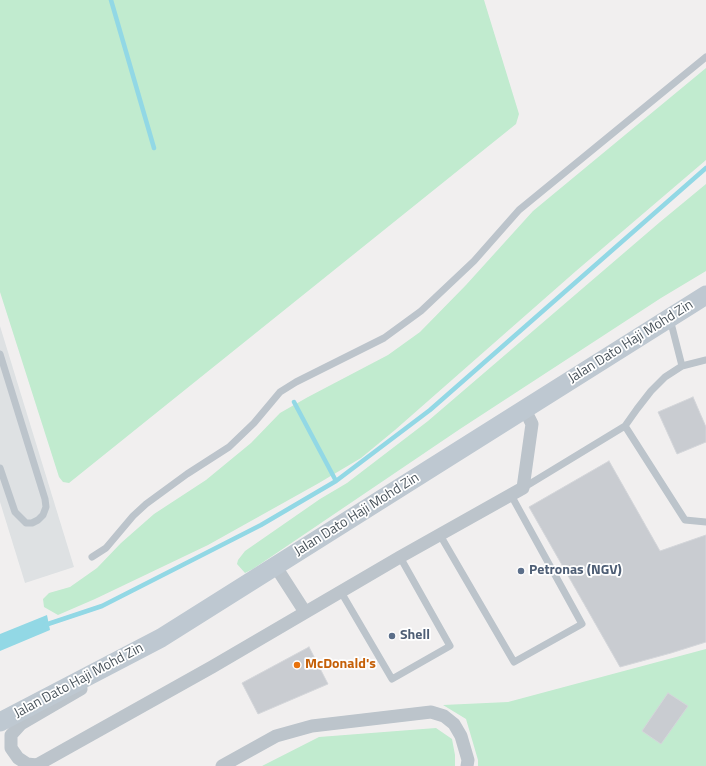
<!DOCTYPE html>
<html>
<head>
<meta charset="utf-8">
<style>
  body { margin:0 }
  canvas { display:block; background:#f1efef }
</style>
</head>
<body>
<canvas width="706" height="766"></canvas>
<script>
const ctx = document.querySelector('canvas').getContext('2d');
ctx.lineJoin = 'round';
function fillPath(path, color) {
  ctx.fillStyle = color;
  ctx.fill(path, 'evenodd');
}
function shape(rows) {
  const path = new Path2D();
  for (const r of rows) {
    path.moveTo(r[0], r[1]);
    for (let i = 2; i < r.length; i += 2) path.lineTo(r[i], r[i + 1]);
  }
  return path;
}
function trace(path, color, width, dash) {
  ctx.strokeStyle = color;
  ctx.lineWidth = width;
  ctx.lineCap = dash ? 'butt' : 'round';
  ctx.setLineDash(dash || []);
  ctx.stroke(path);
}
function drawText(font, color, halo, rows, align = 'center') {
  ctx.font = font + ' "Titillium Web",sans-serif';
  ctx.lineWidth = 3.5;
  ctx.setLineDash([]);
  ctx.textBaseline = 'middle';
  ctx.strokeStyle = halo;
  ctx.fillStyle = color;
  for (const [text, x, y, turn = 0] of rows) {
    ctx.save();
    ctx.translate(x, y);
    ctx.rotate((+turn || 0) * Math.PI / 180);
    ctx.textAlign = isNaN(turn) ? turn : align;
    if (halo) ctx.strokeText(text, 0, 0);
    ctx.fillText(text, 0, 0);
    ctx.restore();
  }
}
fillPath(shape([
  [0,326,74,567,25,583,0,502]
]), '#dee1e3');
fillPath(shape([
  [0,0,484,0,519,114,516,124,69,483,63,482,59,477,0,292],
  [706,68,706,160,576,271,395,430,361,458,319,483,208,545,95,599,58,615,44,607,43,599,49,593,70,587,97,568,121,543,154,514,206,480,251,443,280,413,308,397,388,355,420,332,466,285,533,211],
  [706,184,706,271,661,298,460,429,253,569,245,573,237,564,238,560,245,551,320,499,347,483,428,421,660,222],
  [706,649,706,766,478,766,478,760,466,719,443,705,508,702],
  [436,728,452,739,455,755,455,766,262,766,319,737]
]), '#c1ebcf');
fillPath(shape([
  [47,615,50,630,0,651,0,634]
]), '#92d8e5');
trace(shape([
  [111,0,154,148],
  [294,402,336,481],
  [45,625,102,606,261,525,336,481,430,410,706,168]
]), '#92d8e5', 4.5);
const building = shape([
  [693,397,706,427,706,442,677,454,658,412,693,397],
  [609,461,660,551,706,535,706,642,671,653,620,667,529,507,609,461],
  [309,647,328,684,258,714,242,683,309,647],
  [668,693,688,706,661,744,642,731,668,693]
]);
fillPath(building, '#c9ccd1');
trace(building, '#d4d6da', 1);
trace(shape([
  [670,319,682,366],
  [0,354,45,499,46,507,43,515,38,520,32,523,26,523,15,512,0,468],
  [625,426,685,520,706,522],
  [523,488,625,426,637,409,651,391,665,377,682,366,706,360],
  [440,535,514,662,582,624,511,495],
  [92,557,106,548,133,516,146,504,187,474,229,447,254,423,280,392,296,382,384,338,421,311,474,261,519,210,706,57],
  [341,592,392,679,450,646,400,557]
]), '#bcc4cb', 7);
trace(shape([
  [276,567,305,612],
  [81,689,21,724,11,735,11,748,18,758,27,764,37,765,212,667,400,557,523,488,532,424,525,410],
  [222,766,276,736,312,726,431,712,444,716,454,724,461,736,468,760,467,766]
]), '#bcc4cb', 13);
trace(shape([
  [0,722,161,638,706,295]
]), '#bec8d1', 19);
for (const [x, y, r, color] of [
  [521,571,4,"#5c6f8a"],
  [392,636,4,"#5c6f8a"],
  [297,665,4,"#e8710a"]
]) {
  const dot = new Path2D();
  dot.arc(x, y, r, 0, 2 * Math.PI);
  ctx.fillStyle = color;
  ctx.fill(dot);
  trace(dot, '#fff', 1.5);
}
drawText('14px', '#49535b', '#fff', [
  ["Jalan Dato Haji Mohd Zin",631,342,-32],
  ["Jalan Dato Haji Mohd Zin",357,515,-32],
  ["Jalan Dato Haji Mohd Zin",79,681,-28]
]);
drawText('bold 14px', '#4e5e75', '#fff', [
  ["Petronas (NGV)",529,571],
  ["Shell",400,636]
], 'left');
drawText('bold 14px', '#c56008', '#fff', [
  ["McDonald's",305,665]
], 'left');
</script>
</body>
</html>
